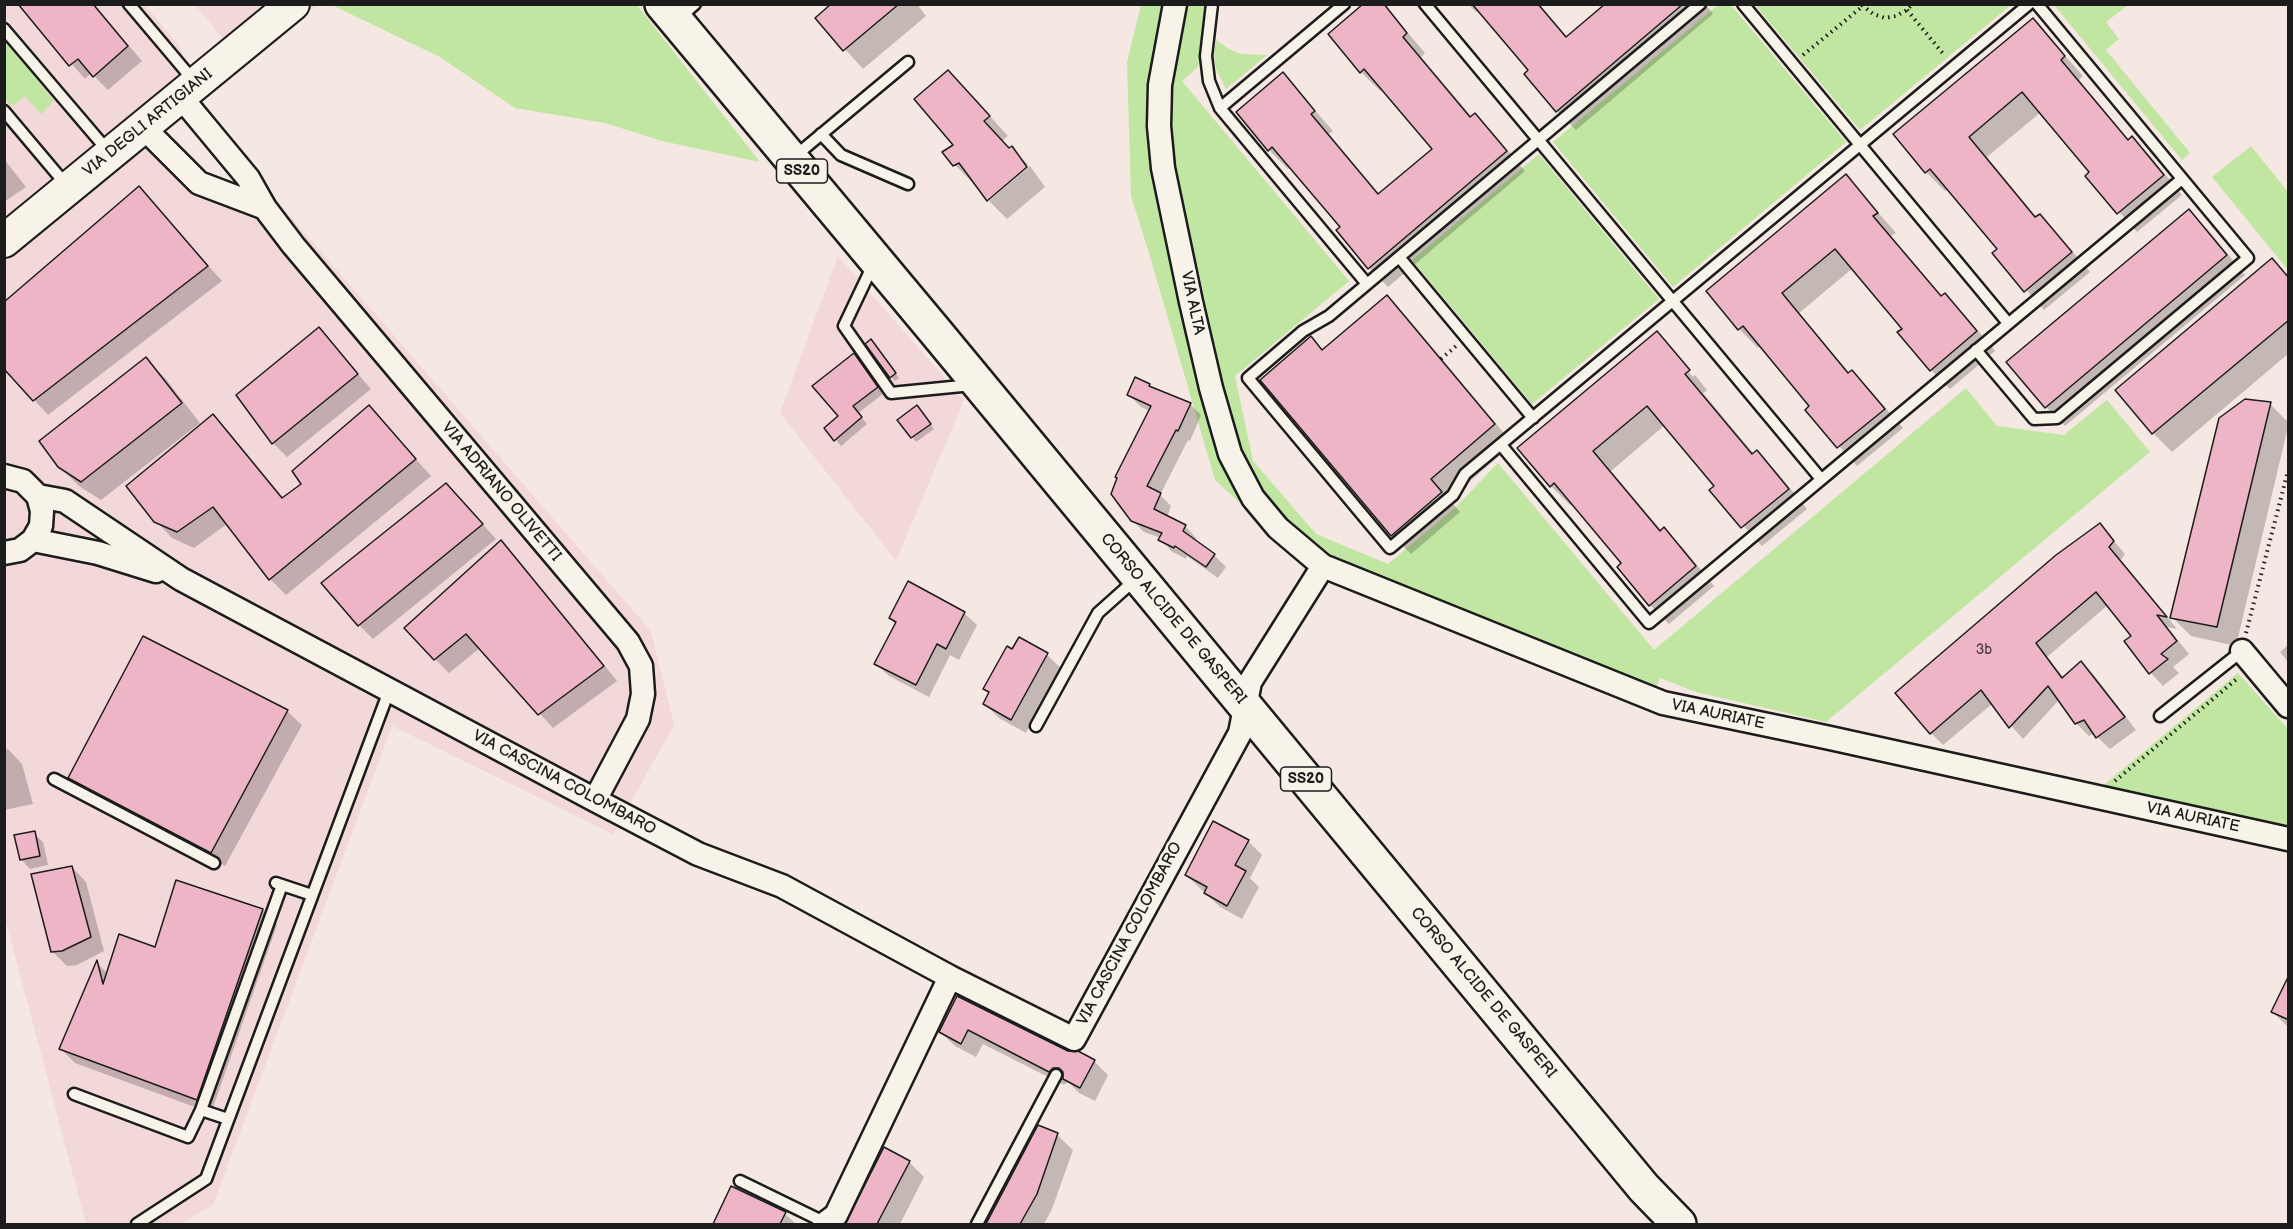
<!DOCTYPE html>
<html>
<head>
<meta charset="utf-8">
<style>
  body { margin:0 }
  #map { position:relative; width:2293px; height:1229px; overflow:hidden; background:#f5e7e1; font-family:"Balsamiq Sans",sans-serif }
  canvas { display:block }
  .frame { position:absolute; inset:0; border:6px solid #1c1c1c; pointer-events:none }
</style>
</head>
<body>
<div id="map">
<canvas width="2293" height="1229"></canvas>
<div class="frame"></div>
</div>
<script>
const ctx = document.querySelector('canvas').getContext('2d');
ctx.lineJoin = 'round';
function fillPath(path, color) {
  ctx.fillStyle = color;
  ctx.fill(path, 'evenodd');
}
function shape(rows) {
  const path = new Path2D();
  for (const r of rows) {
    path.moveTo(r[0], r[1]);
    for (let i = 2; i < r.length; i += 2) path.lineTo(r[i], r[i + 1]);
  }
  return path;
}
function trace(path, color, width, dash) {
  ctx.strokeStyle = color;
  ctx.lineWidth = width;
  ctx.lineCap = dash ? 'butt' : 'round';
  ctx.setLineDash(dash || []);
  ctx.stroke(path);
}
function drawText(font, color, halo, rows, align = 'center') {
  ctx.font = font + ' "Balsamiq Sans",sans-serif';
  ctx.lineWidth = 5;
  ctx.setLineDash([]);
  ctx.textBaseline = 'middle';
  ctx.strokeStyle = halo;
  ctx.fillStyle = color;
  for (const [text, x, y, turn = 0] of rows) {
    ctx.save();
    ctx.translate(x, y);
    ctx.rotate((+turn || 0) * Math.PI / 180);
    ctx.textAlign = isNaN(turn) ? turn : align;
    if (halo) ctx.strokeText(text, 0, 0);
    ctx.fillText(text, 0, 0);
    ctx.restore();
  }
}
fillPath(shape([
  [4,5,145,5,181,48,195,101,162,133,197,172,247,195,262,184,651,631,674,725,613,834,392,726,213,1205,180,1224,86,1224,5,918],
  [195,5,317,5,242,62],
  [838,256,964,400,896,561,780,413]
]), '#f3d8d9');
fillPath(shape([
  [332,5,637,5,760,162,662,141,605,123,515,108,440,57],
  [1141,5,1205,5,1198,67,1182,81,1349,281,1235,376,1253,461,1316,534,1388,564,1457,506,1498,463,1654,650,1966,388,1997,426,2064,435,2107,400,2150,452,1826,722,1696,692,1660,678,1649,704,1340,582,1304,570,1301,559,1215,480,1149,253,1131,196,1127,62],
  [1718,5,1731,5,1846,142,1673,287,1553,142],
  [1755,5,2011,5,1860,130],
  [2054,5,2128,5,2106,22,2119,39,2106,50,2190,153,2182,160],
  [5,39,54,101,41,114,25,96,12,107,5,98],
  [1216,40,1229,49,1241,54,1267,55,1226,89,1216,69,1214,55],
  [2251,146,2288,192,2288,270,2212,177],
  [1539,154,1659,299,1532,404,1412,260],
  [2238,673,2288,729,2288,827,2099,789]
]), '#c0e6a1');
fillPath(shape([
  [20,4,94,4,142,61,108,90,91,73,85,79],
  [833,4,917,4,926,16,863,69,817,18],
  [1383,4,1425,53,1421,57,1472,117,1475,115,1494,134,1525,171,1388,287,1369,268,1342,227,1291,166,1288,169,1269,150,1283,74,1333,131,1329,134,1380,195,1434,150,1383,89,1380,91,1361,72,1330,35],
  [1468,4,1539,4,1568,38,1607,4,1705,4,1713,14,1576,130,1557,111,1530,70,1479,10,1476,12],
  [2033,20,2083,76,2079,80,2129,140,2132,138,2151,157,2182,195,2137,232,2087,176,2091,173,2041,112,1987,157,2037,218,2040,216,2058,235,2090,272,2044,310,1994,253,1999,250,1948,189,1945,191,1926,172,1895,135],
  [967,91,1008,136,1002,141,1028,164,989,197,989,200,976,183,974,184,955,165,955,146],
  [4,159,26,187,4,202],
  [1030,166,1045,187,1007,219,989,201],
  [1846,176,1896,233,1891,236,1942,297,1945,295,1964,314,1995,351,1950,389,1931,370,1904,329,1853,268,1799,313,1850,374,1852,372,1871,391,1903,428,1857,466,1807,410,1811,406,1761,345,1758,348,1739,329],
  [139,188,222,281,48,415,4,367],
  [2189,211,2208,230,2245,275,2065,426,2046,407,2008,362],
  [2272,260,2288,277,2288,354,2172,452,2153,433],
  [1387,297,1406,316,1513,444,1449,499,1460,512,1411,554,1392,535,1311,338,1323,351],
  [319,329,371,389,287,457,273,443],
  [1657,333,1676,352,1672,352,1693,377,1695,375,1707,390,1703,393,1754,454,1757,452,1776,471,1807,509,1762,546,1711,490,1716,486,1665,425,1611,471,1662,531,1664,529,1683,548,1714,586,1669,624,1650,605,1623,563,1573,503,1570,505,1551,486],
  [868,344,875,346,899,378,895,381,891,377],
  [146,359,165,378,200,423,101,500,79,486,59,466],
  [859,361,883,394,858,413,867,424,841,446,836,440,840,417],
  [1149,385,1153,389,1190,404,1201,415,1190,441,1188,440,1160,495,1171,506,1167,517,1185,526,1196,538,1195,541,1214,555,1226,567,1218,578,1187,556,1186,559,1171,551,1161,538,1144,532,1132,520,1150,411,1141,407,1129,395],
  [2270,404,2288,422,2288,427,2236,646,2191,636,2172,617],
  [369,407,431,476,286,595,270,579,227,524,194,548,172,538,156,521,213,416,229,432,284,499,303,484],
  [921,412,934,429,916,442,900,420],
  [460,499,496,539,373,639,359,625],
  [2100,525,2125,554,2121,560,2177,629,2167,627,2189,654,2173,667,2179,673,2163,686,2151,673,2126,642,2133,636,2108,605,2047,657,2064,678,2081,663,2094,675,2136,730,2110,749,2094,734,2089,736,2076,723,2059,700,2023,739,1992,704,1943,745,1931,733],
  [501,542,515,556,617,681,553,728,480,648,449,673,435,659],
  [964,613,977,625,959,660,950,655,929,697,889,676,876,664,896,624,890,618],
  [1020,639,1047,655,1062,669,1026,733,999,718,985,704,990,694,985,689],
  [2288,645,2288,662,2280,652],
  [287,711,302,725,225,866,84,792,70,778],
  [8,749,22,764,33,804,4,810,4,750],
  [34,833,43,842,48,865,30,869,21,859],
  [1248,841,1262,855,1250,878,1259,887,1242,919,1220,907,1186,875],
  [72,867,86,882,104,951,77,965,67,966,52,951],
  [177,882,263,910,277,925,211,1113,75,1063,61,1049,97,963,108,974,156,949],
  [2288,978,2288,1027,2273,1012],
  [958,998,1068,1053,1094,1061,1108,1075,1095,1101,1079,1093,1068,1082,1064,1085,983,1044,976,1057,955,1046,940,1032],
  [1039,1127,1057,1135,1073,1150,1052,1209,1044,1224,987,1224],
  [909,1162,924,1177,900,1224,847,1224],
  [732,1188,785,1214,796,1224,717,1224,715,1223]
]), '#0003');
const building = shape([
  [18,4,93,4,128,46,93,77,78,59,69,66,18,4],
  [831,4,899,4,843,51,815,18,831,4],
  [1363,4,1384,4,1407,33,1403,37,1470,117,1475,113,1507,151,1368,269,1336,230,1340,227,1272,147,1268,151,1236,112,1283,72,1315,111,1311,114,1378,194,1432,149,1364,69,1360,73,1328,34,1363,4],
  [1472,4,1538,4,1566,37,1605,4,1683,4,1556,112,1524,74,1528,70,1472,4],
  [2033,18,2065,56,2061,60,2128,140,2132,136,2164,175,2117,214,2085,176,2089,172,2022,92,1969,137,2035,217,2040,214,2072,252,2024,292,1992,253,1997,249,1930,169,1925,173,1893,134,2033,18],
  [948,70,990,116,984,121,1009,148,1012,146,1027,167,987,201,959,163,953,166,942,152,953,145,914,99,948,70],
  [1846,174,1878,213,1873,216,1941,296,1945,293,1977,331,1930,371,1897,332,1902,329,1835,249,1782,293,1848,373,1852,370,1885,409,1837,448,1805,410,1809,406,1743,326,1738,330,1706,291,1846,174],
  [139,186,208,266,33,401,4,369,4,302,139,186],
  [2189,209,2227,255,2045,408,2006,362,2189,209],
  [2272,258,2289,278,2289,320,2152,434,2115,390,2272,258],
  [1387,295,1495,424,1431,479,1442,492,1391,536,1260,380,1311,336,1322,350,1387,295],
  [319,327,358,374,272,444,236,395,319,327],
  [1657,331,1690,370,1685,374,1752,454,1757,450,1789,489,1741,528,1709,490,1714,486,1647,406,1593,451,1660,531,1664,527,1696,566,1649,606,1617,567,1621,563,1554,483,1550,487,1517,448,1657,331],
  [871,339,896,373,890,378,865,344,871,339],
  [854,353,878,387,853,406,862,417,834,441,824,428,838,416,812,386,854,353],
  [146,357,182,403,81,482,58,467,39,441,146,357],
  [1135,377,1150,384,1149,386,1191,403,1178,431,1176,430,1147,486,1161,493,1154,509,1186,525,1183,531,1215,554,1206,567,1175,546,1174,548,1158,540,1162,533,1131,521,1111,494,1117,478,1115,477,1151,406,1127,395,1135,377],
  [2245,399,2271,402,2217,627,2170,618,2219,418,2245,399],
  [369,405,416,459,269,580,213,507,177,532,154,522,126,486,213,414,282,498,301,484,292,471,369,405],
  [917,405,931,424,911,438,897,420,917,405],
  [446,483,483,524,358,626,321,583,446,483],
  [2100,523,2114,541,2109,547,2167,617,2157,615,2177,641,2161,654,2168,659,2149,674,2124,641,2131,636,2096,592,2036,643,2062,678,2081,661,2125,717,2096,738,2084,720,2075,724,2048,686,2009,728,1981,690,1930,734,1895,693,2056,555,2100,523],
  [501,540,604,666,538,715,466,634,434,660,404,628,501,540],
  [908,581,965,612,946,649,937,644,916,685,874,664,896,622,889,618,908,581],
  [143,636,288,710,211,853,68,778,143,636],
  [1019,637,1048,653,1011,720,983,704,989,692,983,689,1007,646,1012,649,1019,637],
  [1213,821,1249,840,1235,865,1246,871,1227,906,1204,893,1207,887,1185,875,1213,821],
  [35,831,40,856,20,860,14,835,35,831],
  [72,866,91,937,62,951,51,952,31,874,72,866],
  [176,880,263,909,197,1100,59,1049,97,960,103,984,119,934,155,947,176,880],
  [2289,975,2289,1020,2271,1012,2289,975],
  [957,996,1068,1051,1078,1051,1095,1060,1080,1088,1063,1079,1063,1072,1059,1068,1053,1068,1049,1072,968,1030,961,1044,939,1032,957,996],
  [1038,1125,1058,1133,1037,1194,1020,1224,986,1224,1038,1125],
  [884,1147,910,1161,877,1224,845,1224,884,1147],
  [731,1186,786,1212,780,1224,713,1224,731,1186]
]);
fillPath(building, '#eeb5c6');
trace(building, '#1c1c1c', 1.5);
const lane = shape([
  [129,4,194,81],
  [1212,4,1206,56,1209,81,1220,108,1367,284],
  [1425,4,1821,479],
  [1700,4,1329,316,1303,331,1248,378,1390,548,1453,495,1465,474,2029,4],
  [1743,4,2008,323],
  [679,18,695,4],
  [4,29,108,151],
  [1220,108,1344,4],
  [4,111,68,187],
  [821,134,841,155,908,184],
  [794,157,908,62],
  [1399,257,1533,418],
  [873,265,844,326,891,393,972,385],
  [1976,350,2034,419,2057,418,2248,258,2037,4],
  [1501,445,1649,623,2182,179],
  [2160,716,2242,651],
  [1036,726,1098,613,1136,579],
  [54,779,214,863],
  [276,883,312,895],
  [74,1094,188,1137,201,1110,282,885],
  [201,1110,228,1119],
  [740,1181,826,1223],
  [137,1224,206,1179,389,691],
  [977,1224,1056,1075]
]);
const street = shape([
  [1175,4,1160,85,1159,126,1163,168,1191,302,1211,388,1230,454,1253,498,1278,528,1323,566,1663,703,1830,738,2288,839],
  [180,96,248,178,265,208,293,245,628,642,641,666,643,694,638,719,595,800],
  [143,127,199,183,265,208],
  [4,476,23,481,38,496,42,511,41,526,33,540,20,550,4,553],
  [38,496,65,501,181,579,595,800,698,854,782,886,950,977,1074,1039,1240,733,1250,682,1323,566],
  [33,540,98,553,156,571],
  [2242,651,2288,706],
  [824,1224,836,1215,950,977]
]);
const secondary = shape([
  [4,241,293,4]
]);
const primary = shape([
  [662,4,935,331,1644,1188,1679,1224]
]);
trace(lane, '#1c1c1c', 15);
trace(street, '#1c1c1c', 27);
trace(secondary, '#1c1c1c', 36);
trace(primary, '#1c1c1c', 38);
trace(shape([
  [1862,5,1873,14,1885,18,1896,16,1907,10,1912,4],
  [1907,10,1945,56],
  [1803,55,1863,6],
  [1441,359,1456,346],
  [2246,633,2288,471],
  [2115,781,2238,678]
]), '#1c1c1c', 4, [1.5, 4.5]);
trace(lane, '#f7f3e8', 10);
trace(street, '#f7f3e8', 22);
trace(secondary, '#f7f3e8', 32);
trace(primary, '#f7f3e8', 33);
drawText('14px', '#504246', null, [
  ["3b",1984,650]
]);
for (const [x, y, w] of [
  [802,171,51],
  [1306,779,51]
]) {
  const box = new Path2D();
  box.roundRect(x - w / 2, y - 12, w, 24, 4.5);
  ctx.fillStyle = '#f7f3e8';
  ctx.fill(box);
  trace(box, '#1c1c1c', 1.5);
}
drawText('bold 15px', '#1c1c1c', null, [
  ["SS20",802,171],
  ["SS20",1306,779]
]);
drawText('16px', '#1c1c1c', '#f7f3e8', [
  ["VIA DEGLI ARTIGIANI",148,123,-39],
  ["VIA ALTA",1192,303,78],
  ["VIA ADRIANO OLIVETTI",501,492,50],
  ["CORSO ALCIDE DE GASPERI",1173,619,50],
  ["VIA AURIATE",1718,715,12],
  ["VIA CASCINA COLOMBARO",564,783,28],
  ["VIA AURIATE",2193,818,12],
  ["VIA CASCINA COLOMBARO",1130,934,-62],
  ["CORSO ALCIDE DE GASPERI",1483,993,50]
]);
</script>
</body>
</html>
